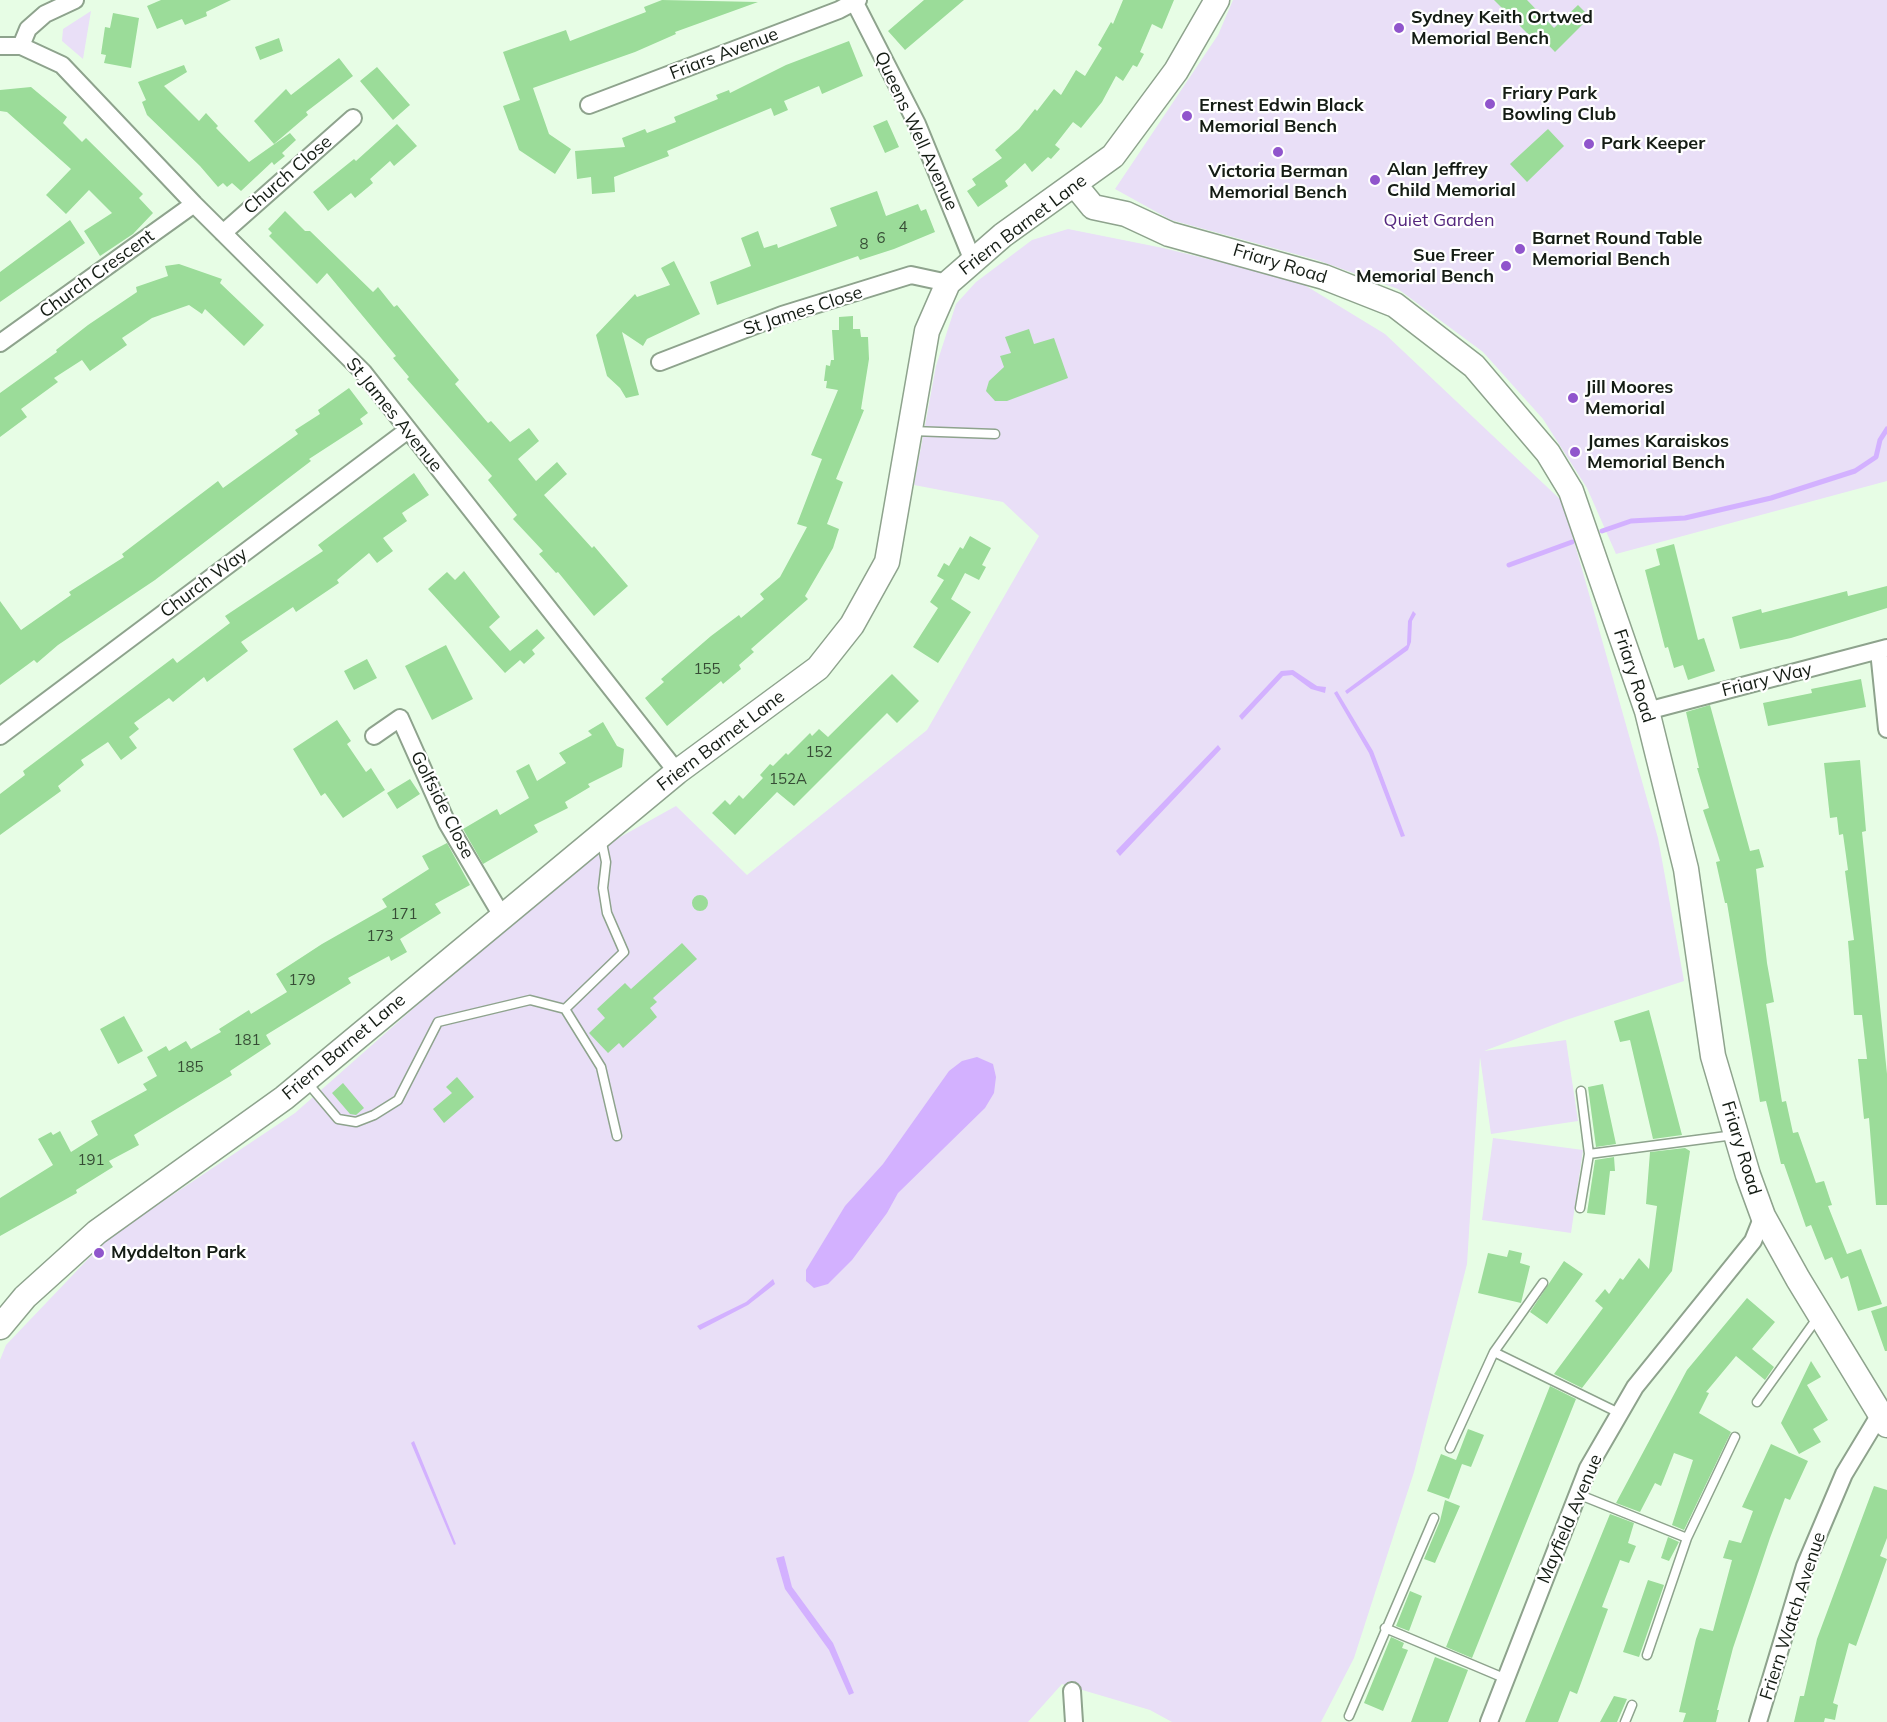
<!DOCTYPE html>
<html>
<head>
<meta charset="utf-8">
<style>
  body { margin:0 }
  canvas { display:block; background:#e7fde5 }
</style>
</head>
<body>
<canvas width="1887" height="1722"></canvas>
<script>
const ctx = document.querySelector('canvas').getContext('2d');
ctx.lineJoin = 'round';
function fillPath(path, color) {
  ctx.fillStyle = color;
  ctx.fill(path, 'evenodd');
}
function shape(rows) {
  const path = new Path2D();
  for (const r of rows) {
    if (r.length === 3) {
      path.moveTo(r[0] + r[2], r[1]);
      path.arc(r[0], r[1], r[2], 0, 2 * Math.PI);
      continue;
    }
    path.moveTo(r[0], r[1]);
    for (let i = 2; i < r.length; i += 2) path.lineTo(r[i], r[i + 1]);
  }
  return path;
}
function trace(path, color, width, dash) {
  ctx.strokeStyle = color;
  ctx.lineWidth = width;
  ctx.lineCap = dash ? 'butt' : 'round';
  ctx.setLineDash(dash || []);
  ctx.stroke(path);
}
function drawText(font, color, halo, rows, align = 'center') {
  ctx.font = font + ' Mulish,sans-serif';
  ctx.lineWidth = 4.5;
  ctx.setLineDash([]);
  ctx.textBaseline = 'middle';
  ctx.strokeStyle = halo;
  ctx.fillStyle = color;
  for (const [text, x, y, turn = 0] of rows) {
    ctx.save();
    ctx.translate(x, y);
    ctx.rotate((+turn || 0) * Math.PI / 180);
    ctx.textAlign = isNaN(turn) ? turn : align;
    if (halo) ctx.strokeText(text, 0, 0);
    ctx.fillText(text, 0, 0);
    ctx.restore();
  }
}
fillPath(shape([
  [1233,0,1887,0,1887,481,1616,554,1587,488,1543,419,1483,352,1398,289,1317,260,1171,220,1115,189,1218,35],
  [91,11,83,59,62,41,63,29],
  [1068,229,1163,248,1298,281,1385,334,1563,502,1658,838,1684,981,1566,1020,1484,1051,1566,1040,1578,1121,1491,1134,1480,1057,1467,1264,1414,1472,1354,1658,1321,1722,1172,1722,1150,1710,1062,1684,1028,1722,0,1722,0,1360,6,1345,108,1238,295,1113,586,856,676,806,747,875,927,730,1039,536,1003,502,914,485,936,366,956,304,976,282,1032,240],
  [1493,1138,1583,1150,1571,1233,1482,1220]
]), '#e9dff7');
fillPath(shape([
  [1413,611,1416,614,1412,621,1411,642,1408,650,1347,694,1345,691,1407,645,1408,621],
  [1293,670,1317,686,1326,687,1325,693,1311,689,1292,675,1283,676,1242,720,1239,716,1281,671],
  [1337,691,1373,751,1405,836,1401,837,1369,753,1334,693],
  [1218,745,1221,749,1120,856,1116,851],
  [977,1057,993,1064,996,1077,994,1093,985,1108,898,1193,887,1213,852,1260,828,1284,814,1288,806,1281,806,1270,845,1206,883,1164,949,1071,962,1061],
  [773,1279,775,1284,748,1305,700,1330,697,1326,746,1302],
  [414,1441,456,1544,454,1545,411,1443],
  [784,1556,792,1587,833,1643,854,1693,849,1695,829,1650,785,1589,776,1558]
]), '#d3b1ff');
trace(shape([
  [1602,531,1631,521,1685,518,1771,498,1855,471,1876,457,1880,440,1887,429],
  [1509,565,1572,542]
]), '#d3b1ff', 5);
fillPath(shape([
  [161,0,231,0,206,12,207,16,185,25,182,19,157,29,147,6],
  [662,0,758,2,675,32,676,34,635,52,533,88,549,134,571,149,555,174,519,150,503,106,520,100,503,52,566,30,570,41,646,12,644,7],
  [924,0,964,0,905,50,888,31],
  [1123,0,1174,0,1162,29,1152,24,1140,52,1144,54,1137,67,1133,65,1123,81,1116,76,1102,102,1081,128,1073,122,1055,145,1060,149,1051,159,1048,157,1032,172,1025,163,1005,181,1008,186,978,207,967,191,976,185,972,179,1002,158,995,150,1019,129,1035,109,1037,111,1054,89,1061,95,1076,70,1085,76,1102,48,1098,45,1111,22,1113,24],
  [1494,0,1527,0,1554,28,1578,5,1590,17,1555,52,1536,32,1531,37],
  [113,13,139,18,131,68,104,63,106,55,101,54,105,27,110,28],
  [279,38,283,51,260,60,255,47],
  [849,41,863,76,822,94,819,86,784,101,788,110,774,116,771,108,667,151,669,156,614,177,615,192,592,194,591,177,577,179,575,151,625,147,622,138,645,129,647,133,676,122,674,117,718,99,716,95,729,90,730,93,786,65],
  [339,58,353,76,306,112,308,115,274,144,254,121,286,89,291,95],
  [184,65,187,72,164,86,199,121,206,113,218,126,216,128,249,162,290,133,296,140,282,153,285,156,274,165,272,162,241,191,232,183,227,187,223,183,218,187,200,166,147,115,142,102,146,100,138,82],
  [377,67,410,105,393,120,360,81],
  [31,87,67,117,63,123,82,142,86,138,143,194,139,198,153,213,133,234,100,256,84,231,112,213,89,190,66,214,46,195,71,169,7,112,0,111,0,90],
  [887,120,899,147,885,153,873,126],
  [397,124,417,146,394,166,390,161,370,179,373,183,355,198,351,193,328,211,313,192,354,159,356,161],
  [1548,129,1564,146,1527,182,1510,164],
  [877,191,886,216,918,204,921,211,926,209,935,232,894,249,860,260,858,256,717,305,710,282,751,266,741,238,758,231,764,248,777,244,778,248,837,226,830,208],
  [285,211,305,231,310,231,373,292,378,287,394,307,397,305,459,380,455,384,488,423,491,421,510,442,529,428,539,441,518,459,536,481,557,462,567,474,544,495,592,548,594,546,628,586,594,616,558,572,556,573,539,554,543,551,513,519,517,515,488,480,492,476,407,379,409,377,393,358,396,356,327,273,317,284,269,236,272,233,268,229],
  [70,220,85,243,0,302,0,272],
  [674,261,700,314,647,339,643,346,622,332,639,395,626,398,620,388,607,376,596,335,635,294,637,297,670,285,661,268],
  [179,264,222,279,220,283,264,325,244,346,205,309,202,314,189,305,152,318,122,338,127,345,90,371,82,360,54,378,58,382,21,409,27,417,0,437,0,393,57,352,56,350,88,325,137,292,136,287,168,276,165,266],
  [853,316,853,329,860,329,861,337,868,337,869,359,861,409,864,410,836,479,843,482,827,524,839,529,833,548,805,596,808,599,751,649,754,652,739,665,741,669,723,684,721,681,667,726,645,698,664,682,661,679,711,636,739,615,741,618,764,599,760,594,780,577,807,527,797,524,822,459,811,455,838,390,826,388,827,381,824,381,826,365,830,366,831,360,834,360,832,330,839,330,839,317],
  [1029,329,1034,344,1054,338,1068,378,1007,401,995,401,986,391,989,381,1004,367,1000,356,1011,353,1005,337],
  [349,388,368,413,360,419,363,424,309,459,311,461,155,580,58,645,37,663,34,660,0,685,0,601,21,630,71,595,69,592,124,557,122,554,218,481,223,488,298,434,295,430,320,414,318,410],
  [414,473,429,495,402,513,407,521,383,538,393,551,377,563,369,553,337,580,339,583,296,612,293,607,241,642,248,651,207,682,204,677,173,702,169,698,134,723,139,729,129,737,137,748,121,760,108,742,81,760,84,765,58,786,61,791,0,835,0,794,25,775,23,771,173,658,177,663,230,623,225,616,323,551,318,545],
  [970,536,991,548,982,565,986,567,979,580,965,573,951,599,971,612,938,663,913,647,938,608,930,602,944,580,937,576,944,563,949,566,960,547,963,549],
  [1674,544,1698,640,1704,638,1715,671,1688,680,1683,665,1674,668,1668,647,1665,648,1645,570,1660,565,1656,549],
  [464,571,500,617,489,627,510,651,537,629,545,638,532,650,535,654,524,664,520,660,505,673,428,589,447,572,455,580],
  [1887,586,1887,608,1791,638,1740,649,1732,617,1761,609,1762,613,1847,591,1848,596],
  [446,645,473,699,432,720,405,666],
  [367,659,377,678,354,690,344,671],
  [892,674,919,701,897,723,887,713,794,806,777,792,735,835,712,813,725,800,730,805,739,795,743,799,763,778,760,775,770,764,773,766,786,753,788,755,810,733,812,736,819,729,828,737],
  [1861,679,1866,707,1768,726,1763,703,1812,693,1811,689],
  [1710,705,1750,851,1759,849,1764,867,1756,869,1767,963,1774,1002,1766,1004,1782,1102,1786,1101,1793,1133,1798,1132,1816,1183,1824,1181,1832,1205,1828,1206,1847,1254,1861,1249,1882,1304,1858,1311,1848,1276,1841,1279,1832,1257,1825,1260,1811,1225,1806,1227,1784,1164,1781,1164,1766,1101,1760,1102,1727,903,1725,903,1716,862,1720,861,1703,810,1709,808,1697,768,1699,768,1686,712],
  [337,720,351,741,347,744,366,772,371,768,385,790,343,818,325,793,321,796,293,749],
  [603,722,617,746,624,749,622,767,588,784,590,787,565,802,568,808,534,825,538,832,483,864,463,829,497,809,500,815,529,798,516,771,529,764,537,781,566,763,559,753,592,735,588,731],
  [1860,760,1866,831,1862,832,1887,1074,1887,1205,1876,1205,1869,1118,1864,1119,1858,1059,1867,1059,1862,1015,1854,1015,1848,941,1854,940,1845,871,1848,870,1843,834,1839,835,1837,817,1830,818,1824,763],
  [410,779,420,794,397,809,387,793],
  [447,843,470,885,435,904,441,913,400,939,407,952,391,961,389,956,348,978,351,983,266,1035,271,1044,230,1071,232,1075,134,1135,139,1145,109,1161,113,1167,76,1190,77,1193,0,1236,0,1198,53,1165,38,1139,51,1132,53,1135,60,1131,71,1152,98,1135,91,1121,147,1090,143,1084,157,1076,147,1057,166,1046,169,1051,186,1041,191,1049,221,1032,219,1029,249,1010,251,1014,287,992,276,974,322,944,387,907,382,899,429,869,422,856],
  [700,903,8],
  [682,943,697,959,653,998,657,1002,650,1008,657,1017,623,1048,619,1043,608,1053,589,1033,605,1018,597,1009,625,983,631,989],
  [1649,1010,1682,1135,1653,1139,1630,1040,1620,1042,1614,1021],
  [124,1016,143,1051,118,1064,100,1029],
  [457,1077,474,1097,444,1123,433,1109,452,1093,446,1087],
  [343,1083,364,1108,356,1115,350,1114,332,1093],
  [1603,1084,1616,1144,1596,1147,1588,1087],
  [1685,1148,1690,1151,1672,1271,1582,1388,1554,1374,1603,1308,1595,1301,1605,1289,1609,1294,1620,1278,1623,1280,1639,1258,1649,1269,1657,1206,1646,1204,1650,1152],
  [1614,1157,1615,1171,1610,1171,1605,1215,1587,1213,1595,1160],
  [1509,1250,1522,1253,1520,1263,1530,1266,1521,1303,1478,1293,1488,1253,1507,1257],
  [1564,1261,1583,1274,1547,1324,1530,1312],
  [1747,1298,1775,1322,1752,1349,1774,1367,1765,1380,1736,1356,1706,1392,1709,1393,1699,1413,1731,1432,1684,1530,1672,1525,1693,1460,1674,1453,1661,1486,1655,1483,1640,1512,1616,1503,1687,1370],
  [1887,1306,1887,1351,1885,1351,1871,1311],
  [1811,1361,1821,1377,1807,1385,1828,1420,1813,1429,1821,1442,1799,1454,1781,1423],
  [1550,1386,1576,1399,1472,1658,1446,1647],
  [1468,1429,1484,1435,1471,1467,1462,1464,1449,1499,1427,1491,1441,1454,1456,1460],
  [1771,1444,1808,1461,1790,1500,1785,1498,1770,1538,1733,1648,1717,1710,1719,1710,1716,1722,1683,1722,1686,1713,1679,1712,1696,1639,1700,1628,1713,1631,1732,1560,1723,1558,1729,1540,1741,1543,1743,1538,1753,1511,1742,1507],
  [1874,1486,1887,1490,1887,1538,1880,1556,1887,1559,1856,1646,1849,1643,1833,1703,1838,1705,1835,1720,1825,1718,1824,1722,1794,1722,1800,1696,1804,1696,1817,1639],
  [1445,1500,1460,1506,1435,1563,1424,1559,1440,1521],
  [1610,1514,1634,1523,1628,1543,1636,1546,1629,1563,1620,1560,1602,1607,1608,1609,1577,1694,1570,1691,1558,1722,1525,1722],
  [1668,1537,1679,1542,1669,1561,1661,1558],
  [1648,1580,1664,1585,1639,1657,1623,1652],
  [1410,1591,1422,1596,1409,1631,1396,1626],
  [1391,1637,1404,1643,1402,1648,1408,1650,1383,1711,1364,1703],
  [1435,1657,1468,1670,1448,1722,1411,1722],
  [1614,1696,1627,1699,1617,1722,1600,1722]
]), '#9bdc99');
const lane = shape([
  [912,431,995,434],
  [565,1009,624,952,607,913,603,888,606,862,601,838],
  [306,1081,338,1119,356,1122,374,1115,398,1100,438,1022,530,1000,565,1009,601,1067,617,1136],
  [1589,1154,1734,1135],
  [1580,1208,1589,1154,1581,1091],
  [1494,1352,1619,1413],
  [1757,1402,1818,1317],
  [1450,1448,1494,1352,1543,1283],
  [1580,1495,1687,1538],
  [1385,1628,1504,1678],
  [1647,1655,1687,1538,1735,1437],
  [1349,1716,1434,1518],
  [1625,1722,1632,1705]
]);
const street = shape([
  [855,3,917,124,973,261],
  [0,46,21,46,62,65,194,204,363,372,677,772],
  [21,46,28,29,45,14,75,0],
  [589,105,839,10,858,0],
  [223,233,353,118],
  [0,343,194,204],
  [660,362,782,315,911,275,948,283],
  [1879,651,1887,729],
  [1647,711,1887,648],
  [0,736,408,430],
  [374,736,400,718,447,823,502,916],
  [1072,1691,1074,1722],
  [1489,1722,1588,1468,1635,1387,1753,1241,1763,1216],
  [1758,1722,1805,1566,1844,1474,1879,1416]
]);
const secondary = shape([
  [1075,185,1093,207,1126,214,1169,234,1324,277,1395,305,1474,366,1548,453,1571,491,1647,711,1686,869,1713,1056,1748,1175,1763,1216,1798,1279,1887,1425],
  [0,1327,25,1297,97,1232,284,1098,677,772,818,668,852,625,887,562,927,331,948,283,1003,235,1113,156,1176,71,1217,0]
]);
trace(lane, '#8ea38d', 11);
trace(street, '#8ea38d', 20);
trace(secondary, '#8ea38d', 27);
trace(lane, '#fff', 8);
trace(street, '#fff', 16);
trace(secondary, '#fff', 24);
for (const [x, y, r, color] of [
  [1399,28,6,"#9055cc"],
  [1490,104,6,"#9055cc"],
  [1187,116,6,"#9055cc"],
  [1589,144,6,"#9055cc"],
  [1278,152,6,"#9055cc"],
  [1375,180,6,"#9055cc"],
  [1520,249,6,"#9055cc"],
  [1506,266,6,"#9055cc"],
  [1573,398,6,"#9055cc"],
  [1575,452,6,"#9055cc"],
  [99,1253,6,"#9055cc"]
]) {
  const dot = new Path2D();
  dot.arc(x, y, r, 0, 2 * Math.PI);
  ctx.fillStyle = color;
  ctx.fill(dot);
  trace(dot, '#fff', 2);
}
drawText('15px', '#364c35', null, [
  ["4",903,227],
  ["6",881,238],
  ["8",864,244],
  ["155",707,669],
  ["152",819,752],
  ["152A",788,779],
  ["171",404,914],
  ["173",380,936],
  ["179",302,980],
  ["181",247,1040],
  ["185",190,1067],
  ["191",91,1160]
]);
drawText('bold 18px', '#141c14', '#fff', [
  ["Sydney Keith Ortwed",1411,18],
  ["Memorial Bench",1411,39],
  ["Friary Park",1502,94],
  ["Bowling Club",1502,115],
  ["Ernest Edwin Black",1199,106],
  ["Memorial Bench",1199,127],
  ["Park Keeper",1601,144],
  ["Alan Jeffrey",1387,170],
  ["Child Memorial",1387,191],
  ["Victoria Berman",1278,172,"center"],
  ["Memorial Bench",1278,193,"center"],
  ["Barnet Round Table",1532,239],
  ["Memorial Bench",1532,260],
  ["Sue Freer",1494,256,"right"],
  ["Memorial Bench",1494,277,"right"],
  ["Jill Moores",1585,388],
  ["Memorial",1585,409],
  ["James Karaiskos",1587,442],
  ["Memorial Bench",1587,463],
  ["Myddelton Park",111,1253]
], 'left');
drawText('18px', '#141c14', '#fff', [
  ["Friars Avenue",724,54,-21],
  ["Queens Well Avenue",916,131,65],
  ["Church Close",288,175,-41],
  ["Friern Barnet Lane",1023,225,-37],
  ["Friary Road",1280,264,17],
  ["Church Crescent",97,274,-36],
  ["St James Close",803,311,-18],
  ["St James Avenue",394,415,51],
  ["Church Way",204,583,-37],
  ["Friary Road",1634,676,72],
  ["Friary Way",1767,680,-14],
  ["Friern Barnet Lane",721,741,-37],
  ["Golfside Close",442,805,63],
  ["Friern Barnet Lane",344,1047,-40],
  ["Friary Road",1741,1148,73],
  ["Mayfield Avenue",1570,1519,-67],
  ["Friern Watch Avenue",1793,1616,-72]
]);
drawText('18px', '#54267e', '#fff', [
  ["Quiet Garden",1439,221]
]);
</script>
</body>
</html>
